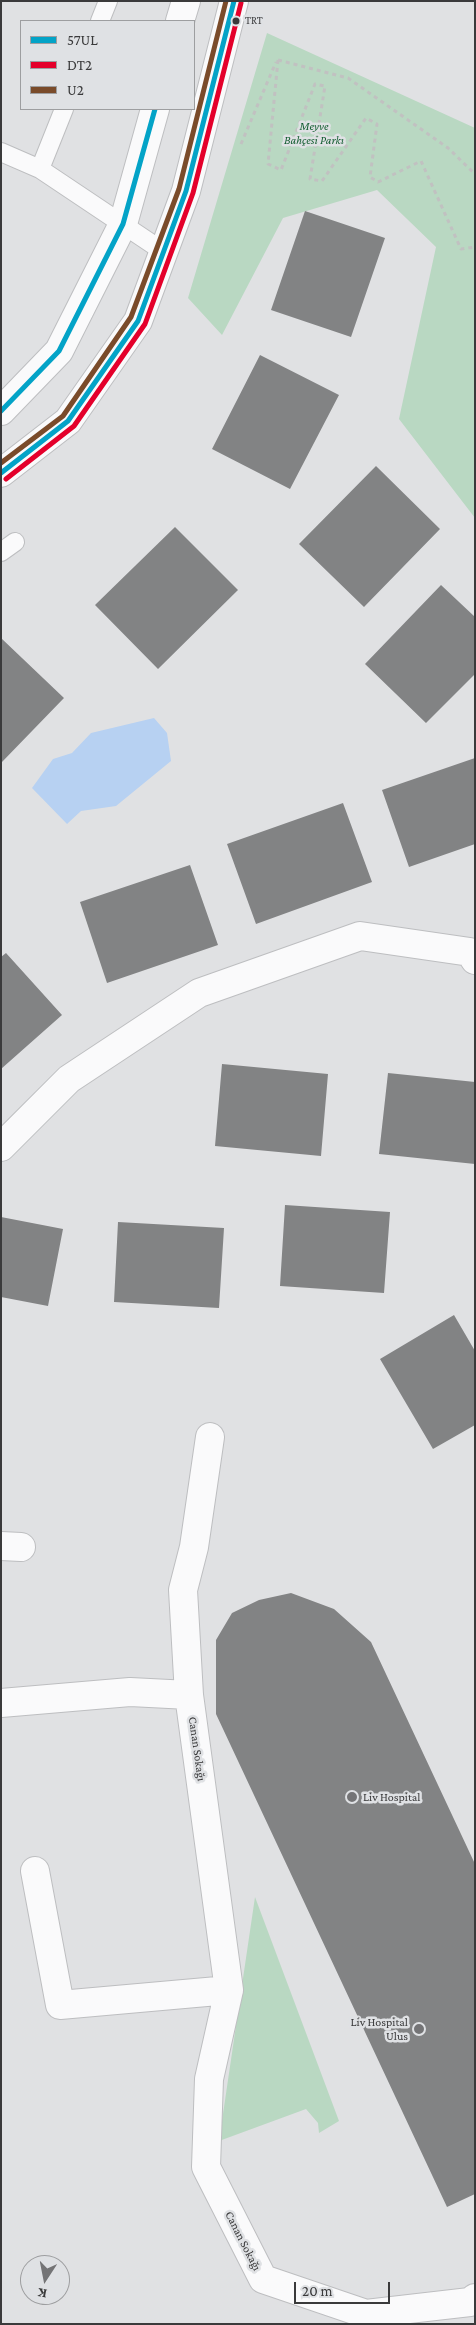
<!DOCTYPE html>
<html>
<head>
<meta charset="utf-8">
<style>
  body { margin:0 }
  #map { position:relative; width:476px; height:2325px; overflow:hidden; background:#e0e1e3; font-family:"Crimson Pro",serif }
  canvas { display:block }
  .frame { position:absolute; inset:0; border:2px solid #3a3a3b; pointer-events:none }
  .legend { position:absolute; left:20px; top:20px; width:175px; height:90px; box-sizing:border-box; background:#dfe1e4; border:1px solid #9d9ea0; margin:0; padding:6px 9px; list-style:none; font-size:15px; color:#3a3a3b }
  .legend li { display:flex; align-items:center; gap:10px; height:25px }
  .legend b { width:25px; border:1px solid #9d9ea0 }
  .north { position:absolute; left:20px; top:2255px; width:50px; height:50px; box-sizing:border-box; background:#dfe1e4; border:1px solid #9d9ea0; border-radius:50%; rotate:191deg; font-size:14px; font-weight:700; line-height:20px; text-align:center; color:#3a3a3b }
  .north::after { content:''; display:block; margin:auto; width:18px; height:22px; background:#747476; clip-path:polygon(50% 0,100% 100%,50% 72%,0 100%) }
  .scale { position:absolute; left:294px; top:2282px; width:96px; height:22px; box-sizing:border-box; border:2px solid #3a3a3b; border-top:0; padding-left:6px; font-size:15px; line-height:18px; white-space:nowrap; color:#3a3a3b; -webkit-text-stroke:4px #dfe1e4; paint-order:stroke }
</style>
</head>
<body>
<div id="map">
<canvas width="476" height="2325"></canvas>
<div class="frame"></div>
<ul class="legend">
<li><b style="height:6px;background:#03a3c7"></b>57UL</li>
<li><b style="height:6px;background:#e4002b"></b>DT2</li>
<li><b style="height:6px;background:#7a4b2a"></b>U2</li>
</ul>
<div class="north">K</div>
<div class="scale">20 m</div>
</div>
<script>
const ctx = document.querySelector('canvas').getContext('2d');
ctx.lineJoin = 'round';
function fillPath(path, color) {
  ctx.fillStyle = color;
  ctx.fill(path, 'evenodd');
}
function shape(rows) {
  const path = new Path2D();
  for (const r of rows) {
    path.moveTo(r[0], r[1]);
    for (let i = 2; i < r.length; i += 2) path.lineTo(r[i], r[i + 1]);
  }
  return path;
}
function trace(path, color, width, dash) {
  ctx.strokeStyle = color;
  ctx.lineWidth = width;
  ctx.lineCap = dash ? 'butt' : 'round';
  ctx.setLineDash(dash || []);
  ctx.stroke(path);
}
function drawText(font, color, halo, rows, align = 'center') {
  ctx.font = font + ' "Crimson Pro",serif';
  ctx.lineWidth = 5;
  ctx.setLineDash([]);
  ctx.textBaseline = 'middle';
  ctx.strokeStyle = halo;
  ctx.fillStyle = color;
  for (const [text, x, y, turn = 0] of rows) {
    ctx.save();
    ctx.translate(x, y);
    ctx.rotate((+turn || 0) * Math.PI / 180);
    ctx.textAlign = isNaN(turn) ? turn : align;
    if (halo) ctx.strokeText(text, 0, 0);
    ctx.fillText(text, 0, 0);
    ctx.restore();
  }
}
fillPath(shape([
  [267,33,475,128,475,518,399,419,436,247,377,190,283,218,222,335,188,298],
  [255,1897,339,2121,319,2133,318,2123,306,2109,219,2141]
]), '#b9d8c2');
fillPath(shape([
  [154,718,167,733,171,761,116,806,81,811,67,824,32,788,53,759,72,753,91,733]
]), '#b7d1f2');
fillPath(shape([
  [305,211,385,238,351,337,271,310],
  [260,355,339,395,290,489,212,449],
  [376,466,440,529,364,607,299,544],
  [175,527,238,590,158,669,95,605],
  [441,585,475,617,475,674,426,723,365,664],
  [1,638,64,698,1,763],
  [475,758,475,844,409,867,382,790],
  [343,803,372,882,256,924,227,844],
  [190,865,218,945,107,983,80,902],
  [6,953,62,1015,1,1069,1,957],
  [222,1064,328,1074,321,1156,215,1146],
  [388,1073,475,1082,475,1164,379,1154],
  [285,1205,390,1212,384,1293,280,1286],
  [1,1217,63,1229,48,1306,1,1297],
  [118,1222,224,1228,219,1308,114,1302],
  [454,1315,475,1351,475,1425,433,1449,380,1359],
  [291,1593,334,1609,371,1642,475,1864,475,2194,447,2207,216,1714,216,1640,232,1613,259,1600]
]), '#828384');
const lane = shape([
  [100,21,108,1],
  [64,109,40,169,164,252],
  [1,152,40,169],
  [1,552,15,542]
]);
const street = shape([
  [1,1147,69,1079,199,993,360,936,470,952,475,960],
  [1,1546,21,1547],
  [189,1695,183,1590,194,1547,210,1437],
  [1,1703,130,1692,189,1695,229,1990,209,2079,206,2167,263,2279,366,2314,470,2302,475,2298],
  [35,1871,60,2005,229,1990]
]);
const secondary = shape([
  [180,21,186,1],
  [1,411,59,351,123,224,155,109],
  [1,473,68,421,138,321,186,191,234,1]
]);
trace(lane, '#bdbec0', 20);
trace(street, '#bdbec0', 30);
trace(secondary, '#bdbec0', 30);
trace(shape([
  [278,60,268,164,281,170,315,84,325,86,310,179,322,181,366,118,377,124,370,177,378,182,421,161,461,249,475,247],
  [278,60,348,78,448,148,475,174],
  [241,144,276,62]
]), '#c1c1c1', 3, [4, 4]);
trace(lane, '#fafafb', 18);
trace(street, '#fafafb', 28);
trace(secondary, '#fafafb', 28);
trace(shape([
  [1,411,59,351,123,224,155,109],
  [1,473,68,421,138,321,186,191,234,1]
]), '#03a3c7', 5);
trace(shape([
  [6,479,74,426,145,324,193,193,241,3]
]), '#e4002b', 5);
trace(shape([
  [1,463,63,416,131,317,179,189,226,1]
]), '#7a4b2a', 5);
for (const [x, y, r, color] of [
  [236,21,4.5,"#3a3a3b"],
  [352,1797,6,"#747476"],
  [419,2029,6,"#747476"]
]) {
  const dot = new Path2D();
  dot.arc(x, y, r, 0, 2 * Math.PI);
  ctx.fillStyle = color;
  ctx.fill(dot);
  trace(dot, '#dfe1e4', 2);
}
drawText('11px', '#3a3a3b', '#dfe1e4', [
  ["TRT",245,21]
], 'left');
drawText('italic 12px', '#135d31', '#dfe1e4', [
  ["Meyve",314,126],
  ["Bahçesi Parkı",314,140]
]);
drawText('12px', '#3a3a3b', '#dfe1e4', [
  ["Canan Sokağı",197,1749,82],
  ["Canan Sokağı",243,2241,63]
]);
drawText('12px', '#3a3a3b', '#dfe1e4', [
  ["Liv Hospital",363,1797],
  ["Liv Hospital",408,2022,"right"],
  ["Ulus",408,2036,"right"]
], 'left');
</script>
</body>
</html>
